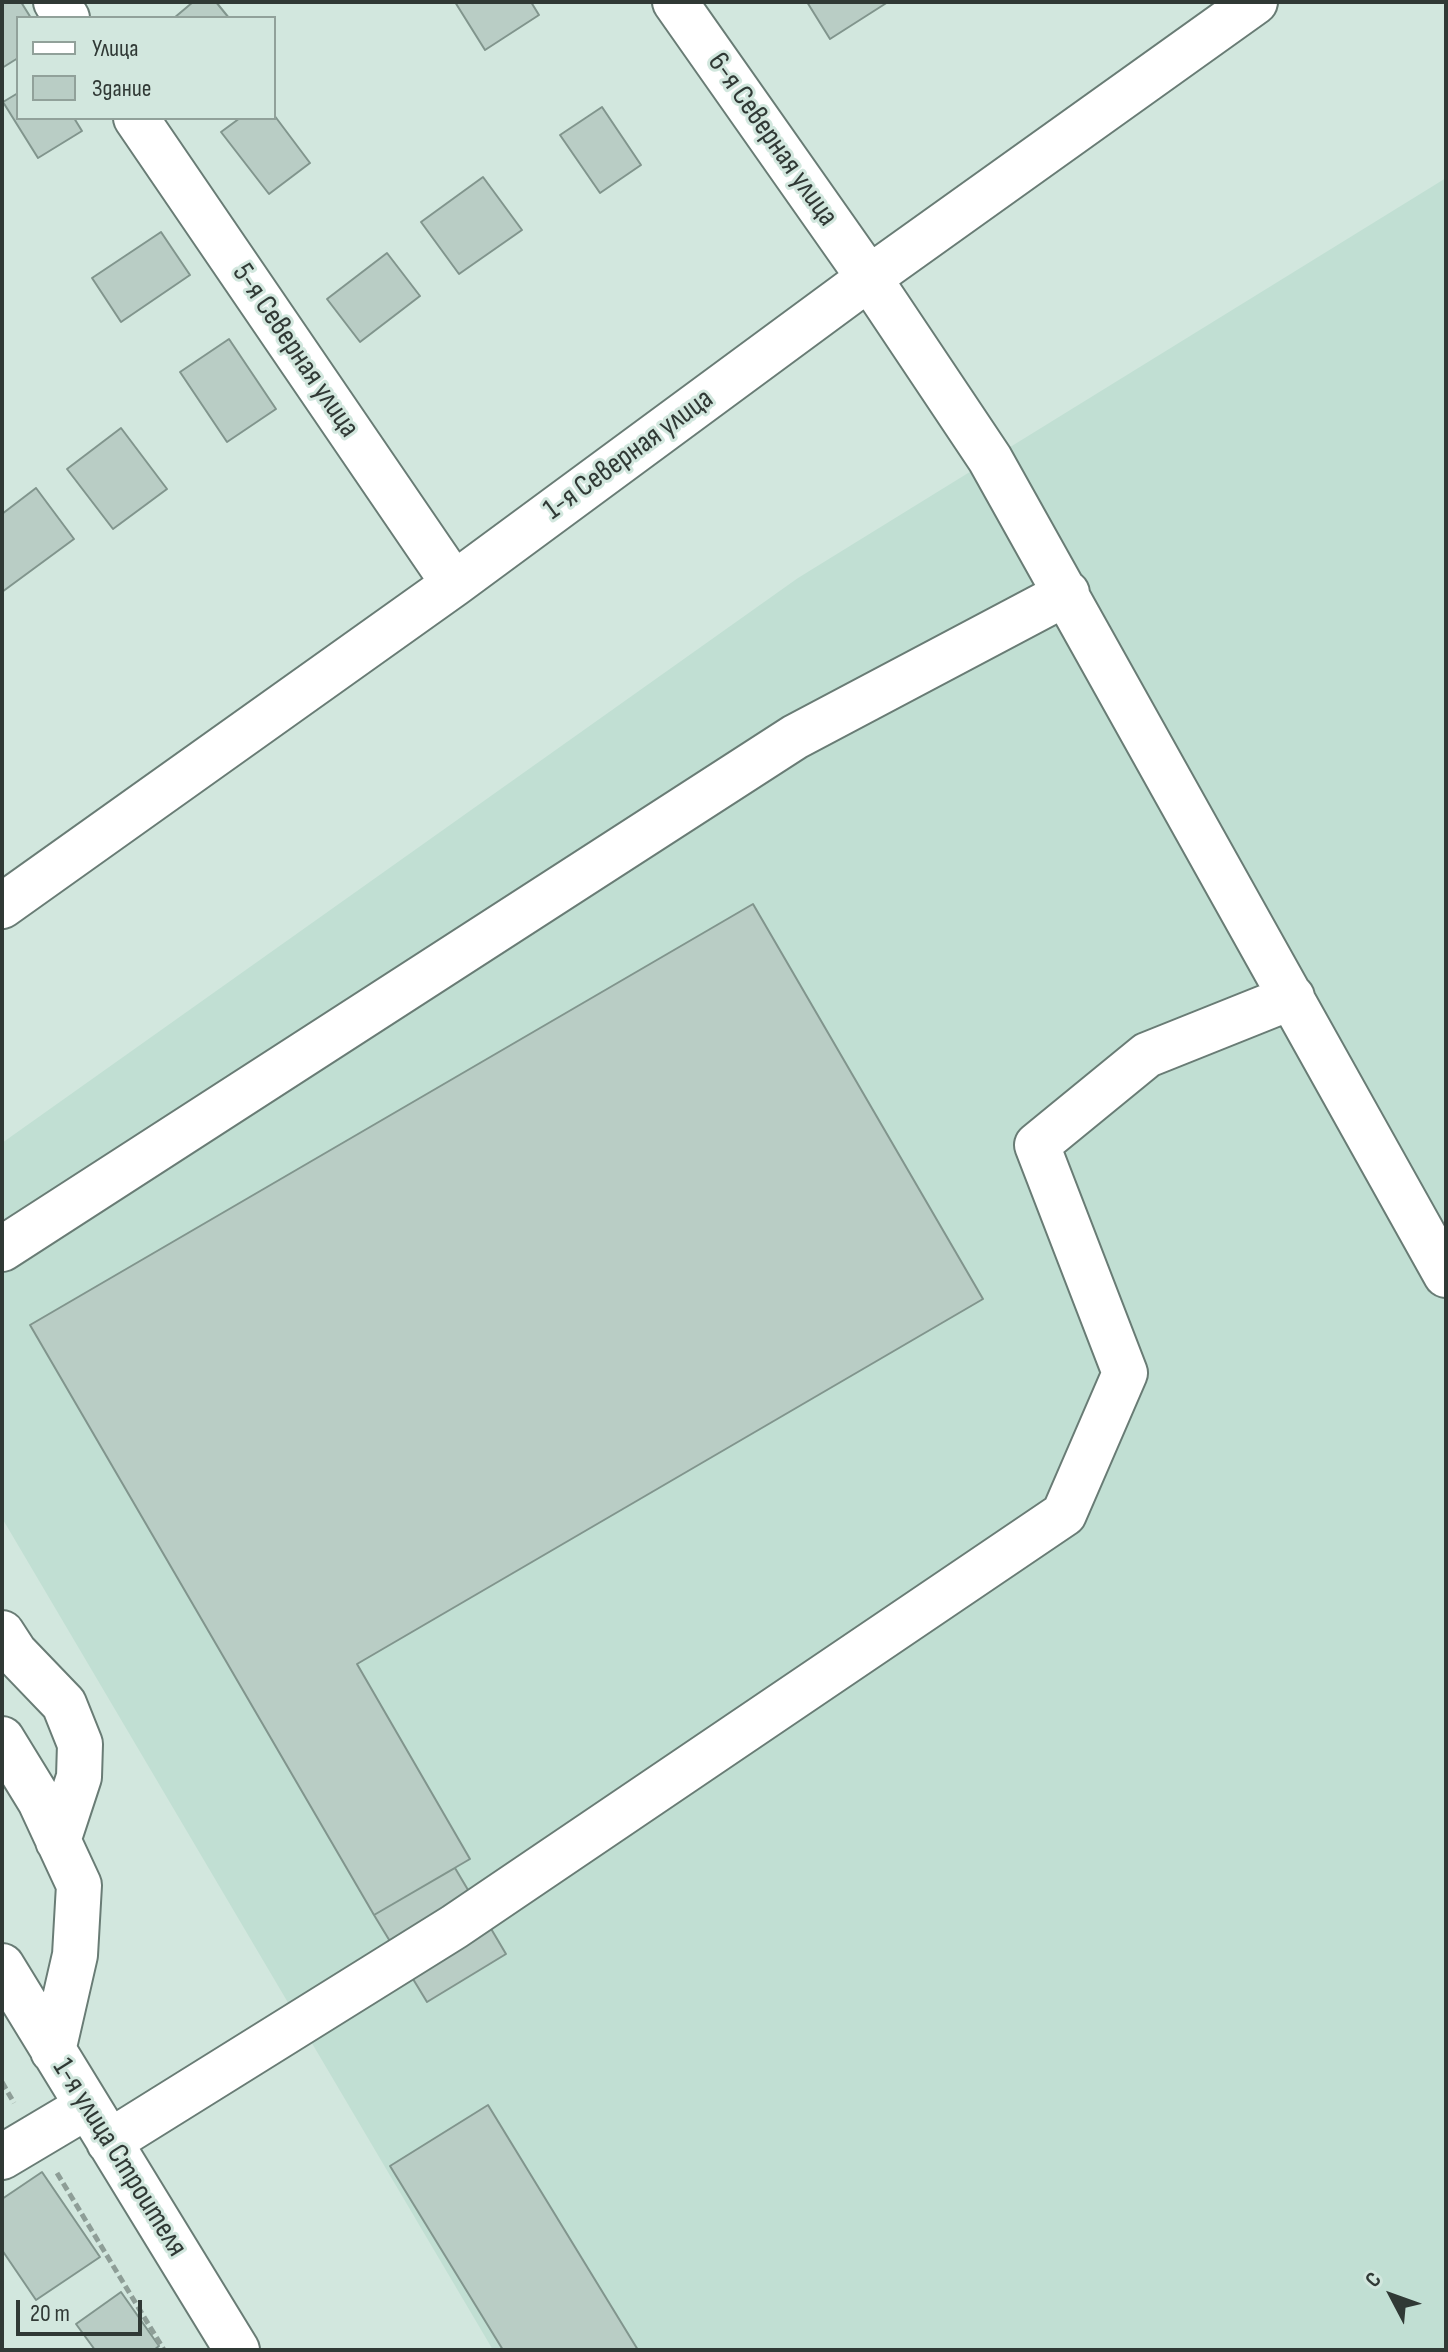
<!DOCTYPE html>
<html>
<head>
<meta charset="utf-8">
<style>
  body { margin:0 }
  #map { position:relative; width:1448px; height:2352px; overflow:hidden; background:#d2e7de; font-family:"Sofia Sans Condensed",sans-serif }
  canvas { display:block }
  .frame { position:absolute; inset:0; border:4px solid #303935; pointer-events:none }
  .legend { position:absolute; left:16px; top:16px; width:260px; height:104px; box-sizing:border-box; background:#d2e7de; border:2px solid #91a19a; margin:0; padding:10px 14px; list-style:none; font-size:24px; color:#303935 }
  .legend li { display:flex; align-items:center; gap:16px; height:40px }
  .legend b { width:40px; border:2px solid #91a19a }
  .north { position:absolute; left:1352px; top:2256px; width:80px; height:80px; -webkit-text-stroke:6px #d2e7de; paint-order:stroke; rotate:311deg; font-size:22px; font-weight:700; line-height:32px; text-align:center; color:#303935 }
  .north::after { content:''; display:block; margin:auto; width:28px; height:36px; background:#303935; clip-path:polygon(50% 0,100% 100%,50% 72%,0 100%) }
  .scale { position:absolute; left:16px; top:2300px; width:126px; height:36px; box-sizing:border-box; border:4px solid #303935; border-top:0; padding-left:10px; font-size:24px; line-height:28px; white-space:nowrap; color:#303935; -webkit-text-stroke:6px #d2e7de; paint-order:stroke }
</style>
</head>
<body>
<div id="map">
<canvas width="1448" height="2352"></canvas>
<div class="frame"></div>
<ul class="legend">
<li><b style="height:10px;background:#fff"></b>Улица</li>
<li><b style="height:22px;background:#b9cdc5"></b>Здание</li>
</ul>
<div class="north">С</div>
<div class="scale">20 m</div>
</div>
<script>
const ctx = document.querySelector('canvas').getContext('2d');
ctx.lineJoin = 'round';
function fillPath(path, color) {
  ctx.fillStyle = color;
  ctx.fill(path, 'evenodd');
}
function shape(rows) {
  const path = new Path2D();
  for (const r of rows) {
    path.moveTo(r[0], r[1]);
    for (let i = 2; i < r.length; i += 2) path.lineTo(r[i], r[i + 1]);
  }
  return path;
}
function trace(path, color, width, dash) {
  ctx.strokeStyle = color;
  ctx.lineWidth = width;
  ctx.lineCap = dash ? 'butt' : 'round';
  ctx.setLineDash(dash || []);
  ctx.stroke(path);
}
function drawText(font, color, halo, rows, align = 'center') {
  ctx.font = font + ' "Sofia Sans Condensed",sans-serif';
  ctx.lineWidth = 6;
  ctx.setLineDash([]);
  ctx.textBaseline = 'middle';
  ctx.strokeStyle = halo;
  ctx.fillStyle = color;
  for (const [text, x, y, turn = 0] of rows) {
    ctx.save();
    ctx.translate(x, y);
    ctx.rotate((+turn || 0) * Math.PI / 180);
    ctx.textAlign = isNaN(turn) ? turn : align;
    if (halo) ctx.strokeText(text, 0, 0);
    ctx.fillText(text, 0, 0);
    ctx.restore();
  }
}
fillPath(shape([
  [1446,178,1446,2350,493,2350,2,1518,2,1143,798,578]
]), '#c1dfd3');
const building = shape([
  [2,2,21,2,31,18,18,18,18,58,2,68,2,2],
  [193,2,216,2,229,18,174,18,193,2],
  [455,2,531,2,539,15,485,50,455,2],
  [807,2,888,2,830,39,807,2],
  [18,93,18,118,74,118,82,131,38,158,3,102,18,93],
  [602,107,641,165,600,193,560,135,602,107],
  [274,115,310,163,269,194,221,132,240,118,274,115],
  [483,177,522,230,459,274,421,222,483,177],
  [161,232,190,275,121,322,92,278,161,232],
  [387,253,420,296,360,342,327,299,387,253],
  [229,339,276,409,227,442,180,372,229,339],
  [121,428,167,489,113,529,67,469,121,428],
  [36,488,74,539,2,592,2,514,36,488],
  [753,904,983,1299,357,1664,470,1859,374,1915,30,1325,753,904],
  [455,1868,506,1954,427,2002,374,1915,455,1868],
  [488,2105,638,2350,503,2350,390,2166,488,2105],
  [42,2172,100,2257,36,2300,2,2250,2,2199,42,2172],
  [121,2292,159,2346,154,2350,95,2350,76,2324,121,2292]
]);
fillPath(building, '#b9cdc5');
trace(building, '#81958d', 2);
const minor = shape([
  [56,2,67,18],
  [675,2,869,278,990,459,1446,1275],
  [136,118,454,584],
  [2,906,454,584,869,278,1255,2],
  [2,1249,795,737,1067,593],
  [2,1633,15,1653,64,1704,80,1744,79,1777,58,1841],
  [2,1739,40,1801,79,1885,75,1955,53,2051],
  [2,1966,237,2350],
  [109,2142,454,1927,1064,1514,1125,1373,1037,1145,1147,1055,1292,997],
  [2,2157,86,2107]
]);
trace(minor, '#697c75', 48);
trace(shape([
  [2,2082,14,2103],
  [57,2173,164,2350]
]), '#8e9e97', 5, [8, 4]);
trace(minor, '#fff', 44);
drawText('30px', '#303935', '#d2e7de', [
  ["6-я Северная улица",772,140,55],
  ["5-я Северная улица",295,351,56],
  ["1-я Северная улица",629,455,-36],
  ["1-я улица Строителя",119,2158,58]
]);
</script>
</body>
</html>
